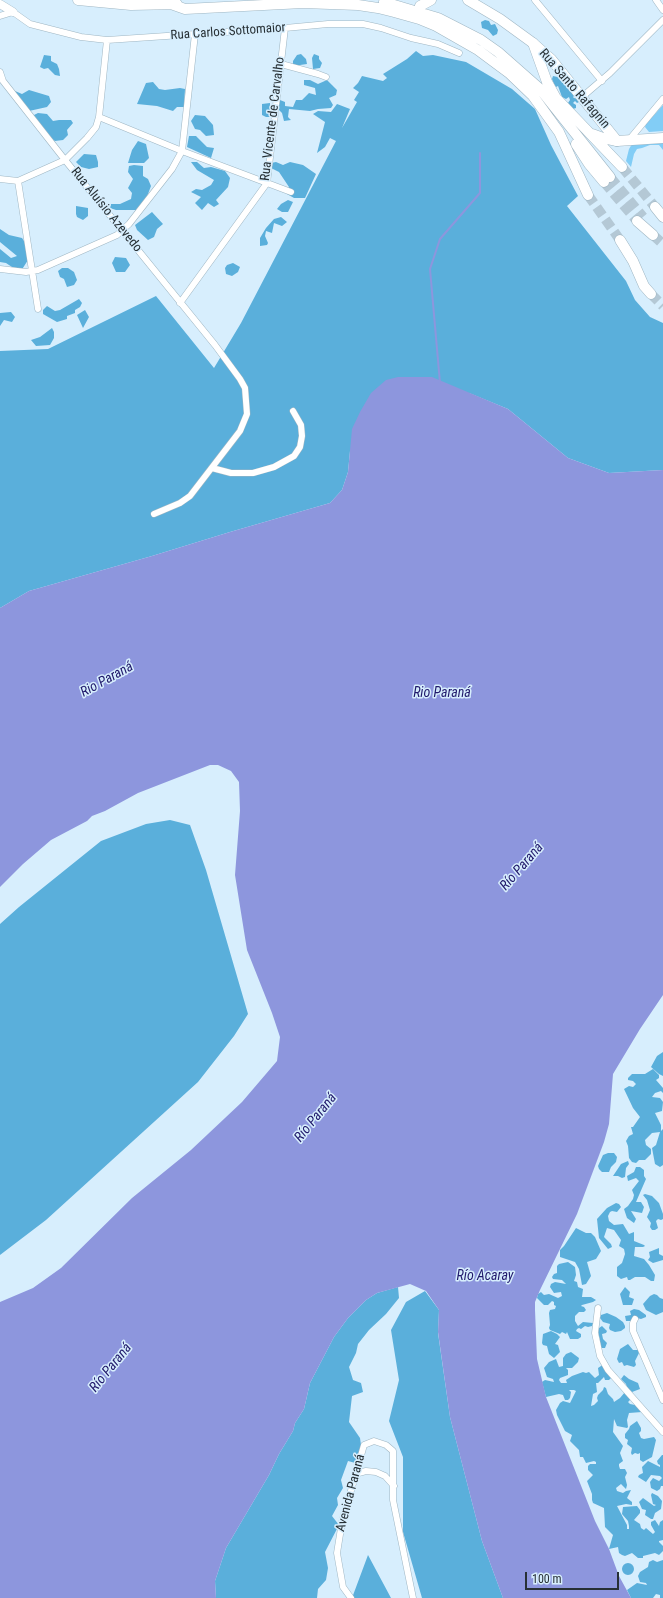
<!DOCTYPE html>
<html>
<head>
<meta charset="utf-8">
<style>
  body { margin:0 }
  #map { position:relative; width:663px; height:1598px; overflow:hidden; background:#d7eefd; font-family:"Roboto Condensed",sans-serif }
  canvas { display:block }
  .scale { position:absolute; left:525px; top:1572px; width:94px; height:18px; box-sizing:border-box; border:2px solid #273035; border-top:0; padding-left:5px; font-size:12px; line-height:14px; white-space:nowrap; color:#273035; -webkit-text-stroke:3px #d7eefd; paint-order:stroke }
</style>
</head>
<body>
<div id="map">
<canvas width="663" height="1598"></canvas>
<div class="scale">100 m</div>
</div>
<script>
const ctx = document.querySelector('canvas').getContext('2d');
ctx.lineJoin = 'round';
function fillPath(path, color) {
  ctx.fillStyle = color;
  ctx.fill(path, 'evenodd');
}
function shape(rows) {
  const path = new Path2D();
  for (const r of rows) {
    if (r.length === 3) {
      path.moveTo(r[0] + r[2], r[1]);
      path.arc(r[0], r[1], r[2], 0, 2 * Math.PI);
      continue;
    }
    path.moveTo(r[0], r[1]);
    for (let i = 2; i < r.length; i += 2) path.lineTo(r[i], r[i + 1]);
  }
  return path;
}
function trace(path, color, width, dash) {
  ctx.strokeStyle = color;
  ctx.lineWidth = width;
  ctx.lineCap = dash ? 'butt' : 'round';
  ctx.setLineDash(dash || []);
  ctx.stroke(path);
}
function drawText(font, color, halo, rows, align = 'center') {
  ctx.font = font + ' "Roboto Condensed",sans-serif';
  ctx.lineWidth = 3;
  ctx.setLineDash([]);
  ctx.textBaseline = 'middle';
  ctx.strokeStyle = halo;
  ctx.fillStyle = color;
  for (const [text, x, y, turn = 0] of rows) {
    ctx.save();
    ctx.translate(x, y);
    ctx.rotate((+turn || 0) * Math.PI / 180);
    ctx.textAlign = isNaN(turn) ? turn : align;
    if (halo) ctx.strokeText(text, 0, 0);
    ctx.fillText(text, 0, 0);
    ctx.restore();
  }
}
fillPath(shape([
  [663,105,663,131,649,132,645,127,646,124],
  [663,140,663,150,659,145,650,145,642,148,637,149,634,154,631,167,626,161,629,149,632,144]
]), '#82cdf6');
fillPath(shape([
  [485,20,489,21,491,25,495,24,498,30,497,34,493,36,488,30,482,28,481,22],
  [416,51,423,56,433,55,466,62,512,89,535,109,551,145,578,196,567,206,626,281,635,300,650,317,663,323,663,470,609,473,568,458,508,409,469,393,350,451,348,472,342,490,330,503,230,532,152,556,29,591,0,608,0,351,48,349,156,296,214,368,241,323,336,141,330,138,325,147,317,153,325,122,313,114,318,111,331,112,337,104,350,109,342,128,357,102,354,100,359,92,353,88,358,83,362,76,383,81,387,78,383,74,407,59],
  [301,54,306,59,307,64,293,66,293,61,297,55],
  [314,54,319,56,319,59,322,63,320,68,313,69,312,58],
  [44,55,51,56,51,61,57,64,59,69,60,76,55,75,48,68,44,69,40,67],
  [553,76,562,78,568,85,568,89,570,88,575,95,573,97,574,98,578,99,581,101,577,103,575,101,573,103,576,105,576,108,573,109,568,103,570,100,569,97,566,99,562,97,558,86,556,87,554,84,552,79],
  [304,80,310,80,318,84,327,80,337,90,336,95,329,98,333,105,331,108,318,109,310,111,289,109,288,117,291,120,284,121,282,113,278,109,276,104,280,100,285,102,285,106,293,107,296,100,302,100,309,93,316,95,315,88,304,85],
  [153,82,159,89,165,90,180,88,185,89,184,107,177,107,173,111,157,106,137,104,146,83],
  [29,90,49,96,51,102,47,107,29,111,25,104,14,95,15,91,22,94],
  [270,103,270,117,266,117,262,115,262,104],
  [38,113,47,114,53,121,59,120,71,120,73,123,67,130,68,135,63,140,55,141,50,138,32,116],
  [195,115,205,116,213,125,214,135,206,136,200,130,195,129,191,121],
  [189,136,196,136,207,147,214,148,211,158,187,147],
  [138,141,146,144,149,158,144,163,128,163,132,150],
  [84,154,96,155,98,162,98,167,89,169,81,167,76,162],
  [191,162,197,162,204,168,211,167,225,171,230,178,228,187,216,200,219,204,214,207,208,203,202,210,195,203,201,197,191,192,196,189,202,190,211,185,214,180,197,170],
  [276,162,283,165,290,162,303,165,316,174,305,198,294,198,287,194,289,187,279,172,271,168,271,163],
  [134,165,143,166,143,176,148,179,151,186,142,210,116,210,110,208,111,204,120,204,131,199,132,193,128,188,133,179,128,172,129,166],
  [288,200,293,202,288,212,282,212,277,209,281,204],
  [76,206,88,208,88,216,83,220,77,217,76,214],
  [152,212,163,224,157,229,154,237,148,240,137,230,135,225],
  [281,217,287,222,282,226,274,223,272,233,266,231,265,236,268,243,267,245,260,246,260,238,266,228,274,219],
  [0,229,9,235,22,238,28,247,28,260,21,271,15,269,6,263,0,262,0,249,11,258,17,256,0,242],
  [115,257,126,258,130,265,125,272,116,272,112,263],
  [233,263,240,267,238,272,232,276,226,274,225,268,227,265],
  [62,268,68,268,74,272,77,280,74,285,67,287,64,279,60,277,58,271],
  [79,299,82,303,80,307,75,310,75,313,67,316,67,319,57,322,43,314,43,310,47,306,55,311,60,310],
  [85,310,89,317,83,328,77,315],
  [11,312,15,317,12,322,4,320,0,326,0,313],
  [52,328,54,332,54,338,50,345,36,346,31,340,40,337],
  [170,820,190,825,206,870,248,1014,234,1036,198,1082,46,1220,0,1255,0,924,19,907,101,841,146,824],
  [663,1052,663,1076,659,1074,651,1067,657,1056],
  [653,1069,659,1075,659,1078,656,1080,663,1088,663,1093,661,1091,655,1093,652,1097,660,1098,663,1102,662,1111,655,1113,661,1125,661,1131,663,1129,663,1165,660,1167,655,1164,652,1148,656,1145,660,1132,652,1133,645,1140,646,1145,651,1149,651,1154,645,1160,639,1160,636,1163,632,1162,629,1158,628,1146,626,1141,629,1136,633,1134,631,1127,633,1127,640,1117,633,1108,624,1089,629,1086,633,1087,636,1084,633,1081,628,1080,628,1078,632,1074,645,1074],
  [608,1153,614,1153,617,1157,616,1162,611,1167,609,1172,602,1172,599,1169,598,1166,603,1155],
  [628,1161,629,1164,626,1168,625,1177,622,1178,618,1176,613,1176,621,1164],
  [636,1167,640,1167,644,1170,644,1176,646,1179,636,1202,641,1202,644,1207,642,1213,631,1211,636,1219,634,1223,627,1218,624,1209,628,1206,633,1199,634,1195,632,1190,639,1181,636,1178,628,1181,627,1176,634,1172],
  [645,1194,652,1196,659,1203,663,1214,663,1219,661,1220,658,1219,656,1221,658,1228,655,1230,652,1230,650,1227,651,1223,647,1217,650,1210,647,1200,643,1195],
  [616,1203,619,1204,621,1207,617,1212,612,1211,610,1212,608,1216,609,1221,614,1225,623,1224,629,1234,634,1232,634,1241,644,1245,645,1246,643,1247,635,1247,634,1256,644,1259,649,1265,655,1275,654,1281,651,1281,645,1277,635,1277,630,1280,628,1280,627,1277,621,1279,617,1276,617,1267,622,1263,625,1254,624,1249,619,1246,621,1240,614,1230,607,1228,604,1237,611,1244,612,1247,608,1249,599,1238,597,1219,607,1208],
  [576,1228,586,1233,591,1233,595,1237,601,1251,596,1259,587,1262,591,1276,586,1284,582,1285,579,1269,575,1262,560,1257,560,1250,564,1246],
  [659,1248,659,1254,663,1256,663,1260,653,1263,648,1260,650,1257,649,1252],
  [568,1262,575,1267,576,1275,574,1281,577,1282,578,1287,583,1289,582,1297,591,1297,596,1300,593,1302,582,1305,581,1306,584,1307,586,1310,584,1312,579,1312,575,1316,575,1321,578,1326,583,1322,593,1323,592,1326,588,1327,585,1326,581,1329,579,1328,577,1329,576,1331,581,1334,581,1337,578,1339,570,1339,567,1332,566,1334,562,1332,560,1334,550,1330,549,1328,550,1325,549,1313,550,1310,555,1309,556,1306,554,1305,554,1302,552,1301,548,1305,544,1305,537,1298,538,1294,541,1292,544,1295,549,1294,558,1298,562,1296,561,1292,554,1293,550,1287,551,1284,555,1282,566,1284,562,1280,553,1279,552,1277,554,1274,557,1273,557,1266,559,1264],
  [398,1287,399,1298,386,1314,369,1330,358,1344,356,1353,349,1367,353,1380,361,1383,363,1392,352,1396,349,1422,360,1438,362,1452,359,1464,348,1461,341,1480,343,1488,337,1498,338,1505,332,1516,339,1525,325,1552,328,1568,326,1580,318,1589,317,1598,216,1598,215,1581,226,1548,269,1475,279,1454,293,1431,295,1423,304,1409,310,1383,334,1337,348,1318,366,1300,377,1293],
  [625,1287,630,1292,629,1297,634,1299,632,1305,623,1305,620,1294],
  [425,1291,439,1310,438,1333,450,1417,482,1541,503,1598,422,1598,403,1532,403,1457,389,1421,399,1380,391,1330,406,1302],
  [654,1294,657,1295,660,1298,663,1299,663,1312,656,1315,646,1310,643,1304,650,1296],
  [634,1309,639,1310,646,1315,646,1317,641,1319,633,1317,631,1321,626,1321,625,1316,631,1315,630,1311],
  [607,1313,616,1317,623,1322,625,1326,625,1328,621,1331,615,1332,610,1330,609,1328,610,1324,603,1322,600,1318,601,1315],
  [602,1326,607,1331,606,1333,602,1334,603,1339,607,1343,605,1348,601,1348,598,1330,599,1328],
  [551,1331,557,1334,560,1337,555,1344,558,1345,560,1352,554,1358,549,1354,547,1346,543,1345,542,1343,543,1334],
  [628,1344,633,1350,638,1350,639,1353,635,1361,636,1365,634,1367,627,1365,624,1366,622,1362,619,1363,617,1359,620,1349],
  [571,1352,579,1358,578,1362,572,1368,566,1368,568,1370,568,1375,560,1378,559,1380,561,1383,567,1383,566,1380,572,1376,583,1372,586,1373,589,1372,595,1378,599,1375,598,1368,604,1364,612,1377,609,1380,605,1380,604,1377,598,1383,596,1383,597,1392,593,1394,591,1406,594,1405,598,1401,597,1398,598,1395,603,1390,604,1387,606,1388,608,1394,613,1399,614,1402,620,1398,625,1392,631,1399,628,1402,630,1404,635,1405,642,1412,629,1413,627,1420,628,1427,627,1428,617,1426,614,1419,613,1432,623,1446,620,1453,623,1461,619,1464,619,1466,620,1469,625,1469,627,1473,625,1477,627,1485,626,1489,621,1484,616,1488,617,1491,623,1493,626,1491,631,1490,627,1498,632,1502,632,1505,626,1504,617,1506,627,1525,627,1529,629,1529,629,1526,628,1521,622,1514,623,1507,637,1506,640,1510,640,1513,634,1520,640,1524,641,1528,644,1530,646,1528,653,1534,655,1532,651,1525,651,1522,655,1520,659,1526,660,1522,663,1520,663,1540,659,1541,659,1542,663,1546,663,1551,659,1555,655,1553,643,1556,643,1558,638,1558,632,1553,625,1556,622,1555,619,1553,618,1547,609,1549,613,1535,605,1527,604,1508,593,1503,592,1500,592,1494,587,1481,593,1475,588,1470,588,1466,590,1464,596,1464,596,1462,594,1461,586,1463,583,1457,580,1457,579,1450,570,1441,572,1435,565,1431,557,1415,556,1410,560,1403,563,1401,570,1403,576,1391,574,1390,569,1390,571,1392,570,1398,568,1400,565,1400,563,1395,559,1394,546,1397,542,1382,545,1380,554,1382,553,1379,547,1377,544,1368,549,1362,556,1359,559,1367,563,1366,563,1358,566,1354],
  [624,1375,629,1379,638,1383,640,1389,632,1392,627,1388,626,1384,621,1379],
  [637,1421,641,1428,641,1431,639,1433,641,1438,644,1439,654,1437,656,1440,652,1457,643,1462,640,1460,640,1453,638,1454,635,1453,632,1455,631,1453,632,1448,627,1444,628,1440,625,1438,625,1434,629,1429,630,1426],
  [662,1455,663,1455,663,1486,661,1486,660,1489,657,1491,651,1488,650,1482,653,1478,659,1481,662,1478,660,1476,651,1475,646,1482,638,1477,639,1475,643,1473,642,1467,648,1461,660,1467,660,1465,658,1464,657,1461],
  [652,1493,658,1496,662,1501,661,1509,655,1513,653,1519,651,1519,645,1515,646,1510,642,1509,639,1502,643,1498,654,1506,656,1505,653,1504,651,1495],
  [368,1555,391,1598,352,1598],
  [653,1560,657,1562,663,1560,663,1598,660,1598,660,1595,656,1594,653,1598,631,1598,627,1590,637,1583,647,1585,646,1583,640,1582,638,1576,640,1572,648,1567,649,1562],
  [628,1569,6]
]), '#5aafdb');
fillPath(shape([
  [398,377,432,377,508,409,568,458,609,473,663,470,663,995,640,1029,613,1074,609,1124,604,1142,577,1214,540,1290,535,1302,535,1310,537,1359,546,1397,595,1521,609,1549,619,1576,631,1598,503,1598,482,1541,450,1417,438,1332,439,1310,426,1291,410,1284,377,1293,366,1300,348,1318,334,1337,310,1383,304,1409,295,1423,293,1431,279,1454,269,1475,226,1548,215,1581,216,1598,0,1598,0,1302,33,1288,61,1268,132,1198,191,1150,242,1102,277,1061,280,1037,272,1013,247,950,235,875,240,811,239,782,231,771,218,765,210,765,138,793,105,811,92,816,87,821,51,840,23,864,0,887,0,608,29,591,152,556,230,532,330,503,342,490,348,472,352,429,360,412,371,393,386,380]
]), '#8d96dd');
trace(shape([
  [440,383,430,269,440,239,480,193,480,153]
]), '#8d96dd', 2);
trace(shape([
  [622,167,655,207],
  [610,177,643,217],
  [604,182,637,221],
  [588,195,620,240],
  [653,235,663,244],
  [651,294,663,306]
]), '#b4c8d5', 10, [10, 5]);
const minor = shape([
  [535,0,602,81],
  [656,0,663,10],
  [0,16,13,12,30,24,81,37,107,40,285,28,328,24,363,24,381,28,411,38,438,44,459,53],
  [281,64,318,74,326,77],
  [0,72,3,81,65,160,215,345,240,379,245,388,247,414,240,431,190,496,180,503,154,514],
  [582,97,610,73,663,20],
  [99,117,182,151,291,192],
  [629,140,663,99],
  [0,179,18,181,65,160,87,138,96,127,99,117,107,40],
  [18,181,38,309],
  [0,269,26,272,38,270,117,235,129,224,172,169,182,151,195,34],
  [180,303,267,183,285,28],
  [212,468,231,473,253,473,274,467,294,456,300,447,302,436,301,425,293,411],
  [598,1308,595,1333,600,1356,608,1370,663,1432],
  [635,1319,633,1323,633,1331,663,1400],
  [355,1474,366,1471,376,1472,385,1476,394,1486],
  [351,1598,343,1587,337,1553,342,1522,364,1445,374,1441,386,1445,393,1451,393,1500,413,1598]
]);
const tertiary = shape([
  [0,4,13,12]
]);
const primary = shape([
  [468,0,500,19,533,43,551,59,617,141]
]);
const trunk = shape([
  [78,0,131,5,177,4],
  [384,2,438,18,481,40,498,52,540,89,610,177],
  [171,4,185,9,303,3,358,5,378,8,394,12,419,19,436,26,478,50,509,73,533,96,559,132,588,195],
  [420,6,431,0],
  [533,43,547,82,557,100],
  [557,99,622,167],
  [592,134,603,138,617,141,663,138],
  [576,144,589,164,604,182],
  [655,207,663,217],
  [637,221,653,235],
  [620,240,633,261,644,286,651,294]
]);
trace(minor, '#9fb6c3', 7);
trace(tertiary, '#9fb6c3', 9);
trace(primary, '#9fb6c3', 11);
trace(trunk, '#9fb6c3', 11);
trace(minor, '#fff', 6);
trace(tertiary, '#fff', 8);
trace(primary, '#fff', 10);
trace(trunk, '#fff', 10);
drawText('13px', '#273035', '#d7eefd', [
  ["Rua Carlos Sottomaior",228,32,-4],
  ["Rua Santo Rafagnin",574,89,49],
  ["Rua Vicente de Carvalho",273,119,-83],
  ["Rua Aluísio Azevedo",106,210,51],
  ["Avenida Paraná",351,1493,-75]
]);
drawText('italic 14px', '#20196b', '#d7eefd', [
  ["Rio Paraná",107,680,-29],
  ["Rio Paraná",442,693],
  ["Río Paraná",522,867,-49],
  ["Río Paraná",316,1118,-51],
  ["Río Acaray",485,1276],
  ["Río Paraná",111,1368,-51]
]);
</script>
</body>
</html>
